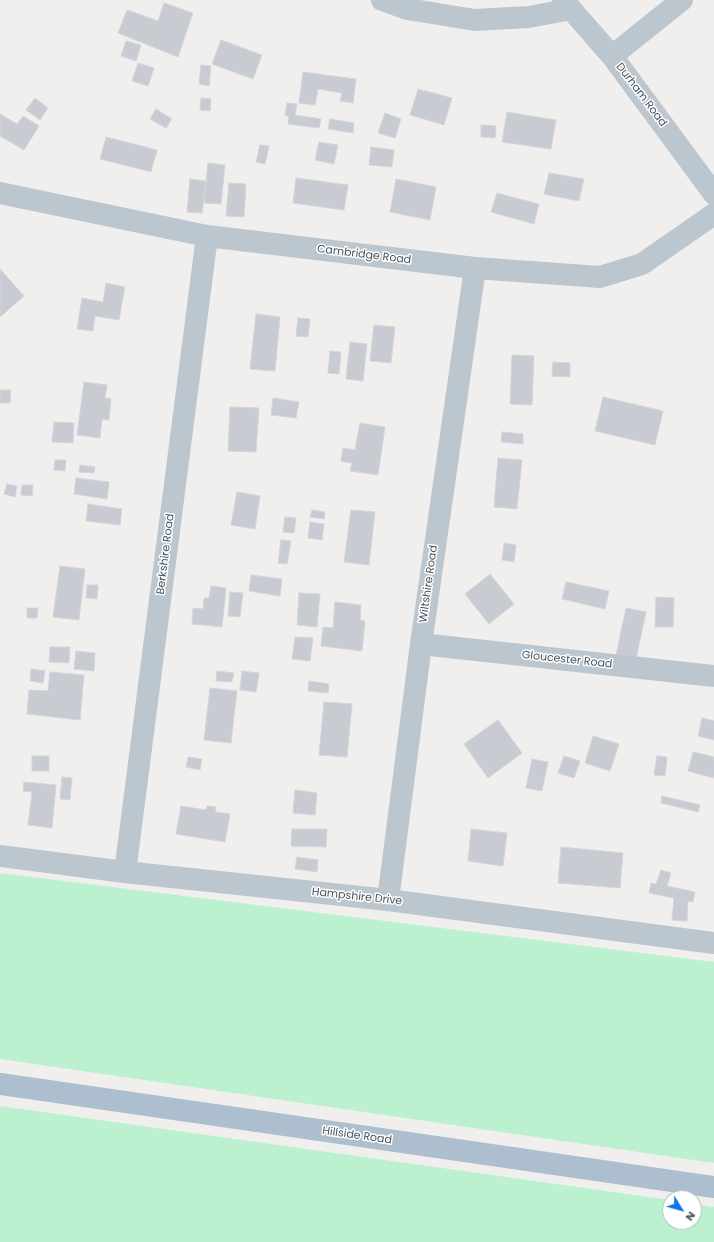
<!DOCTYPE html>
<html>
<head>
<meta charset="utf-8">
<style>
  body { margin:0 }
  #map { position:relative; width:714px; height:1242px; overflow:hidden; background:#f1eeee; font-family:Poppins,sans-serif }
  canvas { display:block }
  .north { position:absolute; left:662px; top:1190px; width:40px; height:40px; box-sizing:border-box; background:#fff; border:1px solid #b5babe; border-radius:50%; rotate:127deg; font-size:11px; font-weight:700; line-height:16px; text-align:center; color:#46525d }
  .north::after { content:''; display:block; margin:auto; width:14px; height:18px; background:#1173e8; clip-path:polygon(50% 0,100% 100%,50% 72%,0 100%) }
</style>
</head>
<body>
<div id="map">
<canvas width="714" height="1242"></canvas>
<div class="north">N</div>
</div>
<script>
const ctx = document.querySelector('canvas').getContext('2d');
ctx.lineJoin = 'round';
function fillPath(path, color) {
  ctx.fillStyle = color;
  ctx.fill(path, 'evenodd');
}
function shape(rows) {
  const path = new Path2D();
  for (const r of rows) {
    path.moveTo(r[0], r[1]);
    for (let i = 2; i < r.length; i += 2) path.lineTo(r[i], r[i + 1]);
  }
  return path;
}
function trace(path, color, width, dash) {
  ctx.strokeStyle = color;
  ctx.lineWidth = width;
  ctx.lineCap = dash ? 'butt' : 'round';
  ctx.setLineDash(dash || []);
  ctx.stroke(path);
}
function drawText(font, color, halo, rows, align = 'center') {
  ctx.font = font + ' Poppins,sans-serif';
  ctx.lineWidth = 3;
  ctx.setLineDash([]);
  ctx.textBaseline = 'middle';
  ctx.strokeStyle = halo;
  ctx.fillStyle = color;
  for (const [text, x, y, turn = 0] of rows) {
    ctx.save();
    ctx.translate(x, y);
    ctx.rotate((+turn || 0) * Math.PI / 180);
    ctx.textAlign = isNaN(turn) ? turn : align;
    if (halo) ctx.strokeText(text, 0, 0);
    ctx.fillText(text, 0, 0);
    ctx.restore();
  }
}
fillPath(shape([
  [0,873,714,962,714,1163,0,1059],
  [0,1106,670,1200,670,1222,694,1222,694,1204,714,1207,714,1242,0,1242]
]), '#bbf1cf');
const building = shape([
  [164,3,193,13,178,57,118,33,127,10,158,21,164,3],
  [221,40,262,55,253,79,212,64,221,40],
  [126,41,141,45,136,61,121,56,126,41],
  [138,63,154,68,148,86,132,81,138,63],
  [201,65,211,66,209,86,199,84,201,65],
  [303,72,356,79,353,103,340,101,342,93,318,89,315,105,299,103,303,72],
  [418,89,452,98,444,125,410,115,418,89],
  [35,98,48,108,40,120,26,110,35,98],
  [201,98,211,99,210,111,200,110,201,98],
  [287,103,297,104,295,115,321,119,319,128,288,124,289,116,285,116,287,103],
  [156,109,172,119,166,128,150,119,156,109],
  [507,112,556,120,551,149,502,142,507,112],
  [385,113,401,119,395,138,378,133,385,113],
  [0,114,17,124,23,116,39,126,24,150,0,136,0,114],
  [330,119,354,123,353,133,328,129,330,119],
  [481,125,496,126,495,138,481,137,481,125],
  [106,137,157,150,151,172,100,159,106,137],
  [319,142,338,145,334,164,315,160,319,142],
  [260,145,269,146,265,164,256,162,260,145],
  [371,147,394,150,392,167,369,165,371,147],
  [208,163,225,165,221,204,204,203,208,163],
  [549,173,584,179,579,201,544,194,549,173],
  [296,178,348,185,344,210,293,203,296,178],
  [190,179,206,181,202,213,187,212,190,179],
  [396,179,436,187,430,220,390,212,396,179],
  [229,183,246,184,244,217,226,216,229,183],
  [497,193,539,204,534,224,491,212,497,193],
  [0,269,24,296,0,317,0,269],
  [106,283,125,287,119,320,95,316,93,331,77,329,82,298,103,302,106,283],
  [256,314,280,317,275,371,250,369,256,314],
  [298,318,310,319,308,337,296,336,298,318],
  [374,325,395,327,391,363,370,361,374,325],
  [350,342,367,344,363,381,346,379,350,342],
  [330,351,341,352,339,374,328,373,330,351],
  [512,355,534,356,532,405,510,404,512,355],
  [553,362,570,363,570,377,552,376,553,362],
  [84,382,107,385,105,398,111,399,109,420,102,419,100,438,77,435,84,382],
  [0,390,11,390,10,403,0,403,0,390],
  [603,397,663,411,655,445,595,431,603,397],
  [273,398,299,402,296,418,271,415,273,398],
  [230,407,259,408,256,452,228,451,230,407],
  [54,422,74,423,73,443,52,442,54,422],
  [360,423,385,427,378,475,350,471,352,463,341,461,343,448,355,450,360,423],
  [502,432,523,434,523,444,501,442,502,432],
  [498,458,522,460,517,509,494,507,498,458],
  [55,460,66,460,65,471,54,470,55,460],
  [80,465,95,467,94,473,79,472,80,465],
  [76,478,109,482,107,499,74,494,76,478],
  [7,484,17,486,15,497,4,494,7,484],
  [22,485,33,485,32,496,21,495,22,485],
  [237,492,260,496,255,529,231,525,237,492],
  [88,504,122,509,120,525,86,521,88,504],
  [312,510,325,512,324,519,310,517,312,510],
  [351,510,375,512,369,565,344,562,351,510],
  [285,517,296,518,294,533,283,532,285,517],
  [310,522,324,524,322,540,308,538,310,522],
  [281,540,291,541,287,564,278,563,281,540],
  [504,543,516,545,514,562,502,560,504,543],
  [60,566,85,569,79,620,53,617,60,566],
  [490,574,514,604,489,624,465,594,490,574],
  [251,575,282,579,280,596,249,591,251,575],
  [566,582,609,591,605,609,562,599,566,582],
  [87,585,98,585,97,599,86,598,87,585],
  [211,586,226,588,222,627,192,624,193,608,203,609,204,598,209,598,211,586],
  [230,592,243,593,240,617,228,616,230,592],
  [299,593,320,594,317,627,297,625,299,593],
  [656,597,674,598,673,627,655,627,656,597],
  [335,602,361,605,360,620,365,621,362,651,321,646,323,627,333,628,335,602],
  [27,608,38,608,37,618,27,618,27,608],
  [626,608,646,612,636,659,616,655,626,608],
  [295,637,313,638,310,661,292,659,295,637],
  [50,647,70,647,69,663,49,662,50,647],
  [76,651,95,653,94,671,74,669,76,651],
  [31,669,45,671,43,683,30,681,31,669],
  [217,671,234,673,232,682,216,681,217,671],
  [242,671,259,673,256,692,240,690,242,671],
  [50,672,84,675,80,720,27,714,29,690,48,691,50,672],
  [309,681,329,684,328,693,308,691,309,681],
  [210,688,237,691,231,743,204,740,210,688],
  [324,702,352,704,347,757,319,755,324,702],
  [702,718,714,721,714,740,698,736,702,718],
  [498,720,522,753,488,778,464,744,498,720],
  [593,736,619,744,610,771,585,763,593,736],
  [693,752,714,757,714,778,688,771,693,752],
  [32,756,49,756,49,771,32,771,32,756],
  [564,756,580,761,574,778,558,773,564,756],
  [657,756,667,757,665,776,654,775,657,756],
  [188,757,202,759,200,770,186,767,188,757],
  [532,759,548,762,542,791,526,788,532,759],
  [62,777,72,778,70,800,60,799,62,777],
  [24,782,56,785,52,828,28,825,32,792,23,791,24,782],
  [295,790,317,793,315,815,293,813,295,790],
  [662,796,700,805,698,812,661,803,662,796],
  [181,806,206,810,207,806,216,807,215,812,230,814,225,842,176,834,181,806],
  [292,829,327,829,326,847,291,846,292,829],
  [471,829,507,833,503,866,468,861,471,829],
  [561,847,623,853,620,888,558,883,561,847],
  [297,857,318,860,317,872,295,869,297,857],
  [661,870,671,873,667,886,695,892,693,902,688,901,687,921,672,920,674,898,649,893,651,883,656,884,661,870]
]);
fillPath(building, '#c8cbd1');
trace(building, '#d2d5da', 1);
trace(shape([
  [382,0,407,9,475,20,529,17,571,9],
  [563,0,612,56,714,194],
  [612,56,682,0],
  [0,193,207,236,475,268,600,277,642,264,714,214],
  [421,644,714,676],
  [0,856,125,872,388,900,714,943],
  [125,872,207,236],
  [388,900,421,644,475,268]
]), '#bcc6ce', 22);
trace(shape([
  [0,1084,714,1187]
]), '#adbecf', 22);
drawText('11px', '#46525d', '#fff', [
  ["Durham Road",641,95,53],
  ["Cambridge Road",364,255,7],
  ["Berkshire Road",166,554,-83],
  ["Wiltshire Road",429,584,-82],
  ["Gloucester Road",567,660,6],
  ["Hampshire Drive",357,897,6],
  ["Hillside Road",357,1136,8]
]);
</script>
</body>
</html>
